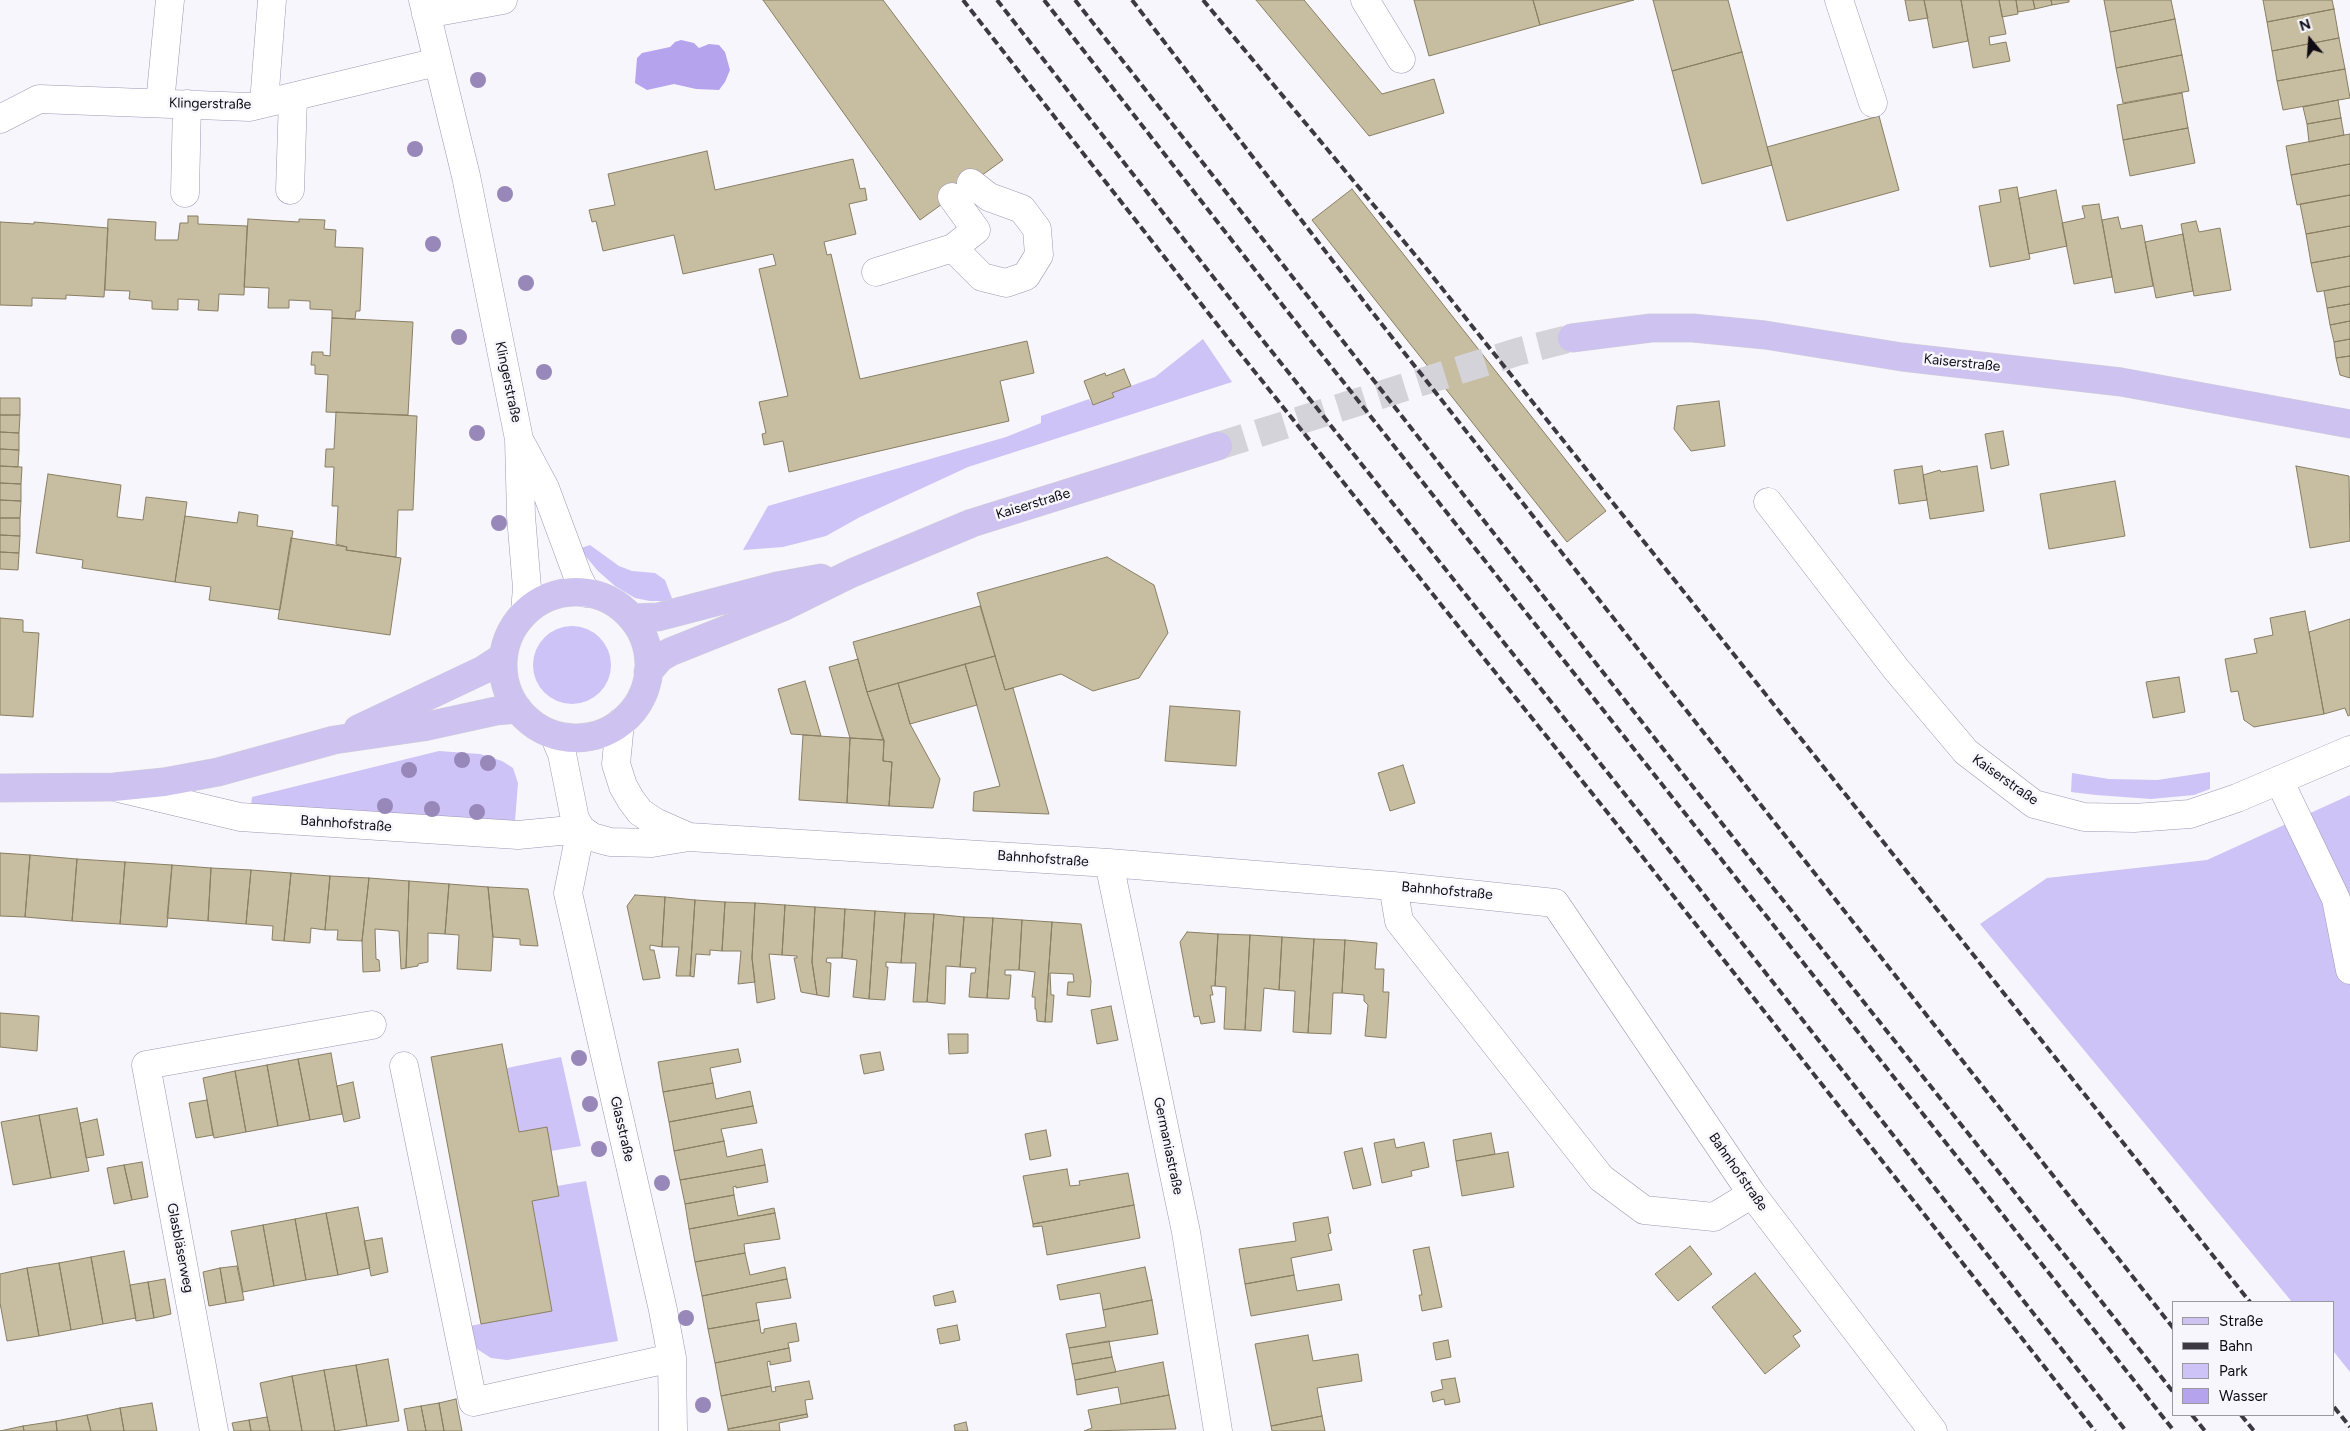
<!DOCTYPE html>
<html>
<head>
<meta charset="utf-8">
<style>
  body { margin:0 }
  #map { position:relative; width:2350px; height:1431px; overflow:hidden; background:#f7f6fc; font-family:Figtree,sans-serif }
  canvas { display:block }
  .legend { position:absolute; left:2172px; top:1301px; width:162px; height:115px; box-sizing:border-box; background:#f7f6fc; border:1px solid #9a98a0; margin:0; padding:6px 9px; list-style:none; font-size:15px; color:#0e0b15 }
  .legend li { display:flex; align-items:center; gap:10px; height:25px }
  .legend b { width:25px; border:1px solid #9a98a0 }
  .north { position:absolute; left:2285px; top:15px; width:50px; height:50px; -webkit-text-stroke:4px #f7f6fc; paint-order:stroke; rotate:342deg; font-size:14px; font-weight:700; line-height:20px; text-align:center; color:#0e0b15 }
  .north::after { content:''; display:block; margin:auto; width:18px; height:22px; background:#0e0b15; clip-path:polygon(50% 0,100% 100%,50% 72%,0 100%) }
</style>
</head>
<body>
<div id="map">
<canvas width="2350" height="1431"></canvas>
<ul class="legend">
<li><b style="height:6px;background:#cec2f1"></b>Straße</li>
<li><b style="height:6px;background:#3c3942"></b>Bahn</li>
<li><b style="height:14px;background:#cec3f6"></b>Park</li>
<li><b style="height:14px;background:#b6a3ee"></b>Wasser</li>
</ul>
<div class="north">N</div>
</div>
<script>
const ctx = document.querySelector('canvas').getContext('2d');
ctx.lineJoin = 'round';
function fillPath(path, color) {
  ctx.fillStyle = color;
  ctx.fill(path, 'evenodd');
}
function shape(rows) {
  const path = new Path2D();
  for (const r of rows) {
    if (r.length === 3) {
      path.moveTo(r[0] + r[2], r[1]);
      path.arc(r[0], r[1], r[2], 0, 2 * Math.PI);
      continue;
    }
    path.moveTo(r[0], r[1]);
    for (let i = 2; i < r.length; i += 2) path.lineTo(r[i], r[i + 1]);
  }
  return path;
}
function trace(path, color, width, dash) {
  ctx.strokeStyle = color;
  ctx.lineWidth = width;
  ctx.lineCap = dash ? 'butt' : 'round';
  ctx.setLineDash(dash || []);
  ctx.stroke(path);
}
function drawText(font, color, halo, rows, align = 'center') {
  ctx.font = font + ' Figtree,sans-serif';
  ctx.lineWidth = 5;
  ctx.setLineDash([]);
  ctx.textBaseline = 'middle';
  ctx.strokeStyle = halo;
  ctx.fillStyle = color;
  for (const [text, x, y, turn = 0] of rows) {
    ctx.save();
    ctx.translate(x, y);
    ctx.rotate((+turn || 0) * Math.PI / 180);
    ctx.textAlign = isNaN(turn) ? turn : align;
    if (halo) ctx.strokeText(text, 0, 0);
    ctx.fillText(text, 0, 0);
    ctx.restore();
  }
}
fillPath(shape([
  [1203,339,1232,382,968,467,860,517,826,536,783,547,743,550,768,506,1006,437,1041,423,1041,416,1089,399,1093,405,1114,397,1112,393,1155,377],
  [590,545,619,566,632,571,655,573,665,580,673,601,650,601,635,598,615,586,598,571,587,558,581,548],
  [572,665,39],
  [439,751,480,754,502,761,513,768,518,783,515,821,251,806,252,797],
  [2210,772,2210,789,2194,795,2151,799,2096,795,2071,792,2072,773,2109,779,2157,780],
  [2350,795,2350,1372,2334,1352,2334,1302,2292,1302,1980,924,2047,878,2207,860],
  [561,1057,581,1146,551,1151,546,1127,519,1132,507,1068],
  [586,1181,618,1341,507,1360,491,1358,477,1349,469,1326,552,1311,532,1201,559,1196,557,1186]
]), '#cec3f6');
fillPath(shape([
  [681,40,694,43,699,48,709,44,719,45,725,52,730,70,725,82,719,90,696,89,674,84,647,90,635,83,637,58,642,53,670,47,675,42]
]), '#b6a3ee');
const building = shape([
  [763,0,883,0,1003,160,920,220,763,0],
  [1256,0,1304,0,1382,94,1434,79,1444,113,1369,136,1256,0],
  [1414,0,1533,0,1540,25,1429,56,1414,0],
  [1533,0,1634,0,1540,25,1533,0],
  [1653,0,1728,0,1742,52,1672,71,1653,0],
  [1905,0,1924,0,1928,18,1909,21,1905,0],
  [1924,0,1961,0,1968,41,1933,48,1924,0],
  [1961,0,1999,0,2006,34,1989,37,1990,45,2006,42,2010,61,1973,68,1961,0],
  [1999,0,2016,0,2018,14,2002,17,1999,0],
  [2016,0,2033,0,2035,9,2018,12,2016,0],
  [2033,0,2051,0,2052,5,2035,9,2033,0],
  [2051,0,2069,0,2069,2,2052,5,2051,0],
  [2104,0,2171,0,2175,19,2110,32,2104,0],
  [2263,0,2332,0,2334,9,2267,22,2263,0],
  [2334,9,2339,38,2272,51,2267,22,2334,9],
  [2175,19,2182,55,2116,68,2110,32,2175,19],
  [2339,38,2345,69,2277,81,2272,51,2339,38],
  [1742,52,1772,165,1702,184,1672,71,1742,52],
  [2182,55,2189,91,2123,103,2116,68,2182,55],
  [2345,69,2350,98,2283,110,2277,81,2345,69],
  [2182,93,2188,128,2123,140,2117,105,2182,93],
  [2338,100,2341,118,2307,124,2303,107,2338,100],
  [1879,116,1899,190,1787,221,1767,147,1879,116],
  [2341,118,2344,135,2309,142,2307,124,2341,118],
  [2188,128,2195,163,2130,176,2123,140,2188,128],
  [2350,134,2350,164,2291,175,2286,146,2350,134],
  [707,151,715,190,853,159,860,189,865,188,867,200,849,204,856,234,824,242,827,255,831,254,860,379,1027,341,1034,373,1000,381,1009,421,789,472,783,441,764,445,762,434,766,433,759,402,788,396,759,269,776,265,773,254,683,274,674,235,603,251,596,221,592,222,589,210,615,205,608,174,707,151],
  [2350,164,2350,195,2297,205,2291,175,2350,164],
  [2017,187,2030,259,1990,267,1979,206,2001,202,1999,190,2017,187],
  [1352,189,1606,511,1567,542,1312,220,1352,189],
  [2056,190,2067,246,2029,254,2019,198,2056,190],
  [2350,195,2350,226,2306,234,2300,204,2350,195],
  [2099,204,2112,277,2074,284,2062,223,2085,218,2082,206,2099,204],
  [188,216,198,216,198,224,247,226,244,295,219,294,218,311,198,310,199,300,178,299,178,310,152,309,152,301,129,299,130,291,105,290,108,219,156,222,155,240,178,240,180,223,188,223,188,216],
  [2118,217,2121,229,2142,225,2153,286,2115,293,2102,220,2118,217],
  [248,219,299,222,299,219,325,220,324,229,336,230,335,247,363,248,360,311,356,311,355,319,332,318,332,310,310,309,310,301,289,300,289,308,268,308,269,288,244,287,248,219],
  [2196,221,2199,232,2220,228,2231,290,2194,296,2181,224,2196,221],
  [0,222,34,224,34,222,108,228,104,297,66,295,66,299,32,298,32,306,0,305,0,222],
  [2350,226,2350,256,2311,263,2306,234,2350,226],
  [2183,234,2193,291,2156,298,2145,242,2183,234],
  [2350,256,2350,286,2317,292,2311,263,2350,256],
  [2350,286,2350,304,2327,308,2324,291,2350,286],
  [2350,304,2350,321,2330,325,2327,308,2350,304],
  [332,318,413,322,408,415,326,412,328,375,315,374,315,365,311,365,312,352,323,352,323,355,330,356,332,318],
  [2350,321,2350,339,2334,342,2330,325,2350,321],
  [2350,339,2350,356,2336,358,2334,342,2350,339],
  [2350,356,2350,378,2340,375,2336,358,2350,356],
  [1124,369,1131,386,1112,393,1114,397,1093,405,1084,381,1105,373,1106,376,1124,369],
  [0,398,20,398,20,415,0,415,0,398],
  [1719,401,1725,446,1691,451,1674,429,1677,406,1719,401],
  [336,412,417,416,413,510,398,510,396,557,346,550,347,547,336,544,338,506,332,506,334,467,325,467,326,449,334,449,336,412],
  [0,415,20,415,19,433,0,432,0,415],
  [2003,431,2009,465,1991,469,1985,434,2003,431],
  [0,432,19,433,19,450,0,449,0,432],
  [0,449,19,450,18,467,0,466,0,449],
  [0,466,22,467,21,484,0,483,0,466],
  [1922,466,1927,500,1899,504,1894,470,1922,466],
  [1977,466,1984,511,1930,519,1923,475,1940,470,1941,472,1977,466],
  [2296,466,2349,476,2350,541,2310,548,2296,466],
  [48,474,121,485,117,517,143,520,146,497,187,502,175,582,82,568,83,560,36,553,48,474],
  [2115,481,2125,536,2049,549,2040,494,2115,481],
  [0,483,21,484,21,501,0,500,0,483],
  [0,500,21,501,20,518,0,518,0,500],
  [239,512,258,515,257,526,293,531,280,610,209,600,211,587,175,582,185,516,237,523,239,512],
  [0,518,20,518,20,536,0,535,0,518],
  [0,535,20,536,19,553,0,552,0,535],
  [291,538,347,547,346,550,401,558,390,635,278,619,291,538],
  [0,552,19,553,18,570,0,569,0,552],
  [1107,557,1154,585,1168,633,1139,678,1093,691,1061,674,1005,690,977,593,1107,557],
  [980,606,995,656,867,692,853,642,980,606],
  [2305,611,2324,714,2254,727,2244,720,2238,691,2231,692,2225,659,2257,653,2254,639,2273,635,2270,618,2305,611],
  [0,618,23,620,23,632,39,633,33,717,0,715,0,618],
  [2350,619,2350,715,2348,716,2345,708,2324,714,2309,632,2350,619],
  [995,656,1005,690,1013,688,1049,814,973,811,974,792,1000,786,965,664,995,656],
  [858,659,867,692,883,740,850,738,829,667,858,659],
  [965,664,977,705,910,724,898,683,965,664],
  [2179,677,2185,712,2153,718,2146,682,2179,677],
  [805,681,821,736,791,734,778,689,805,681],
  [898,683,910,724,940,779,933,808,889,806,892,762,883,761,884,740,867,692,898,683],
  [1170,706,1240,711,1236,766,1165,761,1170,706],
  [803,735,850,738,847,803,799,800,803,735],
  [850,738,884,740,883,761,892,762,889,806,847,803,850,738],
  [1403,765,1415,803,1390,811,1378,773,1403,765],
  [0,853,30,855,25,917,0,916,0,853],
  [30,855,77,859,72,921,25,917,30,855],
  [77,859,125,862,120,924,72,921,77,859],
  [125,862,172,865,167,927,120,924,125,862],
  [172,865,211,868,208,921,167,918,172,865],
  [211,868,251,870,246,924,208,921,211,868],
  [251,870,291,873,284,941,272,940,273,926,246,924,251,870],
  [291,873,330,876,325,930,311,928,310,943,284,941,291,873],
  [330,876,369,878,362,941,337,940,338,930,325,930,330,876],
  [369,878,409,881,406,968,401,969,399,931,375,929,376,959,379,960,380,971,363,972,362,941,369,878],
  [409,881,449,884,445,934,428,933,428,962,418,964,418,966,406,968,409,881],
  [449,884,488,887,493,937,491,971,457,969,459,935,445,934,449,884],
  [488,887,528,889,538,946,520,945,520,939,493,937,488,887],
  [635,895,665,897,662,947,650,945,650,950,654,950,660,978,643,980,627,906,635,895],
  [665,897,695,900,690,976,676,976,679,947,662,947,665,897],
  [695,900,725,902,722,951,710,950,710,955,696,954,694,977,690,976,695,900],
  [725,902,755,903,752,958,755,982,738,984,741,951,722,951,725,902],
  [755,903,785,905,782,955,769,954,775,999,757,1003,752,958,755,903],
  [785,905,815,907,812,962,817,995,801,992,794,958,797,958,797,956,782,955,785,905],
  [815,907,845,909,842,958,827,958,826,962,831,963,829,997,817,995,812,962,815,907],
  [845,909,875,911,869,999,853,997,857,960,842,958,845,909],
  [875,911,905,913,901,963,886,962,886,967,888,967,885,1000,869,999,875,911],
  [905,913,934,914,927,1002,913,1002,916,963,901,963,905,913],
  [934,914,964,917,960,967,946,966,945,1004,927,1002,934,914],
  [964,917,993,918,987,998,969,997,971,973,975,973,976,968,960,967,964,917],
  [993,918,1022,920,1019,970,1005,970,1005,975,1011,975,1009,999,987,998,993,918],
  [1022,920,1052,922,1045,1022,1037,1021,1036,1009,1035,1009,1035,997,1032,997,1035,972,1019,970,1022,920],
  [1052,922,1081,924,1091,981,1090,997,1067,995,1068,982,1074,982,1073,974,1050,973,1051,995,1054,995,1052,1022,1045,1022,1052,922],
  [1187,932,1218,934,1215,986,1211,986,1213,995,1210,995,1215,1022,1201,1024,1199,1016,1194,1017,1180,942,1187,932],
  [1218,934,1250,935,1245,1030,1224,1029,1226,987,1215,986,1218,934],
  [1250,935,1282,937,1279,990,1264,988,1261,1031,1245,1030,1250,935],
  [1282,937,1314,939,1308,1033,1293,1032,1295,991,1279,990,1282,937],
  [1314,939,1345,940,1342,993,1333,993,1331,1034,1308,1033,1314,939],
  [1345,940,1377,943,1375,969,1384,969,1383,992,1389,992,1386,1038,1365,1036,1368,1005,1364,1001,1364,995,1342,993,1345,940],
  [1111,1006,1118,1040,1097,1044,1091,1010,1111,1006],
  [0,1013,39,1016,37,1051,0,1047,0,1013],
  [948,1034,968,1034,968,1053,949,1054,948,1034],
  [502,1044,519,1132,547,1127,559,1196,532,1201,552,1311,481,1324,431,1057,502,1044],
  [738,1049,741,1062,710,1068,713,1083,663,1092,658,1062,738,1049],
  [880,1052,884,1070,864,1074,860,1055,880,1052],
  [331,1053,342,1114,310,1120,298,1059,331,1053],
  [298,1059,310,1120,278,1126,267,1065,298,1059],
  [267,1065,278,1126,246,1132,235,1071,267,1065],
  [235,1071,246,1132,214,1138,203,1078,235,1071],
  [353,1082,360,1118,344,1122,337,1086,353,1082],
  [713,1083,716,1099,750,1091,753,1106,669,1122,663,1092,713,1083],
  [207,1100,213,1135,196,1138,189,1103,207,1100],
  [753,1106,757,1123,721,1129,724,1141,674,1151,669,1122,753,1106],
  [77,1108,89,1171,51,1178,39,1115,77,1108],
  [39,1115,51,1178,13,1185,1,1122,39,1115],
  [97,1119,104,1155,86,1158,80,1123,97,1119],
  [1046,1130,1051,1156,1030,1160,1025,1134,1046,1130],
  [1491,1133,1495,1154,1456,1161,1453,1140,1491,1133],
  [1394,1139,1396,1148,1424,1142,1429,1167,1411,1171,1412,1176,1382,1183,1374,1143,1394,1139],
  [724,1141,727,1157,762,1149,765,1165,680,1180,674,1151,724,1141],
  [1362,1148,1371,1185,1353,1189,1344,1152,1362,1148],
  [1508,1152,1514,1187,1462,1196,1456,1161,1508,1152],
  [142,1162,148,1197,132,1200,124,1165,142,1162],
  [124,1165,132,1200,114,1204,107,1168,124,1165],
  [765,1165,768,1182,736,1188,736,1186,733,1187,734,1195,685,1204,680,1180,765,1165],
  [1067,1169,1070,1186,1080,1185,1079,1181,1128,1173,1134,1205,1033,1224,1023,1176,1067,1169],
  [734,1195,738,1216,774,1208,775,1213,689,1229,685,1204,734,1195],
  [1134,1205,1140,1238,1047,1255,1042,1226,1033,1227,1033,1224,1134,1205],
  [358,1207,370,1268,338,1275,326,1213,358,1207],
  [326,1213,338,1275,306,1280,295,1219,326,1213],
  [775,1213,780,1239,744,1244,745,1253,695,1262,689,1229,775,1213],
  [1328,1217,1331,1233,1328,1234,1332,1250,1291,1258,1294,1275,1245,1284,1239,1249,1296,1241,1293,1223,1328,1217],
  [295,1219,306,1280,274,1286,263,1225,295,1219],
  [263,1225,274,1286,243,1292,231,1231,263,1225],
  [382,1238,388,1272,371,1276,364,1241,382,1238],
  [1690,1246,1712,1274,1678,1301,1655,1274,1690,1246],
  [1429,1247,1442,1307,1422,1311,1419,1295,1422,1295,1413,1250,1429,1247],
  [124,1251,136,1318,103,1324,91,1257,124,1251],
  [745,1253,750,1275,785,1267,787,1279,702,1296,695,1262,745,1253],
  [91,1257,103,1324,71,1330,59,1263,91,1257],
  [59,1263,71,1330,39,1336,27,1268,59,1263],
  [237,1266,244,1300,226,1303,220,1268,237,1266],
  [1145,1267,1152,1300,1103,1310,1100,1293,1060,1300,1057,1285,1145,1267],
  [27,1268,39,1336,7,1341,0,1303,0,1274,27,1268],
  [220,1268,226,1303,209,1306,203,1272,220,1268],
  [1755,1273,1801,1331,1793,1336,1800,1346,1765,1374,1712,1307,1755,1273],
  [1294,1275,1297,1291,1339,1284,1342,1300,1251,1316,1245,1284,1294,1275],
  [165,1279,171,1314,154,1318,148,1282,165,1279],
  [787,1279,791,1298,756,1303,759,1320,708,1329,702,1296,787,1279],
  [148,1282,154,1318,136,1321,130,1285,148,1282],
  [953,1291,956,1302,935,1306,933,1296,953,1291],
  [1152,1300,1158,1334,1069,1348,1066,1334,1106,1327,1103,1310,1152,1300],
  [759,1320,761,1333,764,1333,764,1329,796,1323,799,1341,788,1343,789,1348,715,1363,708,1329,759,1320],
  [957,1325,960,1340,940,1344,937,1329,957,1325],
  [1308,1335,1313,1361,1358,1354,1362,1381,1317,1388,1322,1416,1271,1426,1255,1344,1308,1335],
  [1448,1340,1451,1357,1436,1360,1433,1343,1448,1340],
  [1109,1341,1112,1357,1072,1364,1069,1348,1109,1341],
  [789,1348,791,1361,770,1365,770,1361,767,1362,771,1386,721,1396,715,1363,789,1348],
  [1112,1357,1116,1372,1075,1380,1072,1364,1112,1357],
  [388,1359,399,1421,367,1426,356,1365,388,1359],
  [1163,1362,1169,1395,1121,1404,1118,1387,1077,1395,1075,1380,1163,1362],
  [356,1365,367,1426,335,1431,324,1370,356,1365],
  [324,1370,335,1431,302,1431,292,1376,324,1370],
  [292,1376,302,1431,270,1431,260,1383,292,1376],
  [1455,1378,1460,1402,1445,1405,1444,1399,1433,1402,1431,1392,1443,1389,1441,1380,1455,1378],
  [809,1381,813,1399,805,1400,807,1414,728,1429,721,1396,771,1386,772,1392,776,1391,775,1387,809,1381],
  [1169,1395,1176,1429,1084,1431,1092,1428,1088,1410,1169,1395],
  [456,1399,462,1431,444,1431,439,1403,456,1399],
  [152,1403,157,1431,124,1431,120,1408,152,1403],
  [439,1403,444,1431,426,1431,421,1406,439,1403],
  [421,1406,426,1431,408,1431,404,1409,421,1406],
  [120,1408,124,1431,91,1431,87,1415,120,1408],
  [807,1414,808,1417,779,1423,780,1431,728,1431,728,1429,807,1414],
  [87,1415,91,1431,57,1431,56,1421,87,1415],
  [1322,1416,1325,1431,1272,1431,1271,1426,1322,1416],
  [267,1417,270,1431,251,1431,249,1420,267,1417],
  [249,1420,251,1431,234,1431,232,1423,249,1420],
  [56,1421,57,1431,24,1431,23,1426,56,1421],
  [966,1422,968,1431,955,1431,954,1425,966,1422],
  [23,1426,24,1431,0,1431,23,1426]
]);
fillPath(building, '#c7bda0');
trace(building, '#887e63', 1);
trace(shape([
  [1218,446,1517,352,1572,338]
]), '#d4d3d9', 28, [28, 14]);
const minor = shape([
  [423,0,466,176,519,439,521,516,527,588,525,612],
  [1365,0,1401,59],
  [1839,0,1873,103],
  [426,14,503,0],
  [160,103,170,0],
  [264,103,272,0],
  [0,119,39,99,250,107,437,62],
  [290,190,293,97],
  [185,193,187,104],
  [953,248,982,277,1006,283,1026,276,1039,255,1037,229,1022,209,989,197,971,183],
  [876,272,953,248,976,230,952,197],
  [522,445,545,488,578,577,586,593],
  [1768,502,1896,669,1966,752,2034,804,2084,817,2134,818,2190,814,2237,798,2350,750],
  [620,723,616,764,623,786,631,800,640,812,655,822,689,837],
  [554,735,562,754,575,819,581,829,592,837,610,842,652,843,689,837,1109,863,1393,886,1555,903,1752,1194,1933,1431],
  [2279,780,2336,899,2350,970],
  [118,788,240,817,518,835,581,829,568,893,663,1310,672,1358,673,1431],
  [1109,863,1186,1232,1218,1431],
  [1393,886,1399,921,1601,1178,1644,1210,1714,1217,1752,1194],
  [404,1066,473,1402,672,1358],
  [214,1431,146,1065,372,1025]
]);
const major = shape([
  [1572,338,1651,328,1693,328,1765,335,1902,357,2121,382,2350,424],
  [576,665,73],
  [632,618,658,617,777,586,821,578],
  [648,672,660,658,670,652,783,607,852,573,972,523,1218,446],
  [358,729,483,670,503,657],
  [0,788,114,787,164,782,218,772,334,740,423,727,496,711,518,709]
]);
trace(minor, '#9e98b4', 29);
trace(major, '#d4d3d5', 29);
trace(minor, '#fff', 28);
trace(major, '#cec2f1', 28);
trace(shape([
  [963,0,1231,342,1619,827,2095,1431],
  [997,0,1253,328,1639,812,2126,1431],
  [1044,0,1284,307,2174,1431],
  [1075,0,1686,778,2174,1393],
  [1132,0,1369,308,2174,1329],
  [1203,0,1421,262,2250,1302],
  [2334,1407,2350,1427],
  [2192,1415,2205,1431],
  [2241,1415,2254,1431]
]), '#3c3942', 4, [8, 4]);
ctx.fillStyle = '#9887b9';
for (const [x, y] of [
  [478,80],
  [415,149],
  [505,194],
  [433,244],
  [526,283],
  [459,337],
  [544,372],
  [477,433],
  [499,523],
  [462,760],
  [488,763],
  [409,770],
  [385,806],
  [432,809],
  [477,812],
  [579,1058],
  [590,1104],
  [599,1149],
  [662,1183],
  [686,1318],
  [703,1405]
]) {
  ctx.beginPath();
  ctx.arc(x, y, 8, 0, 2 * Math.PI);
  ctx.fill();
}
drawText('14px', '#0e0b15', '#f7f6fc', [
  ["Klingerstraße",210,104,1],
  ["Kaiserstraße",1962,363,6],
  ["Klingerstraße",508,382,78],
  ["Kaiserstraße",1033,504,-17],
  ["Kaiserstraße",2005,780,35],
  ["Bahnhofstraße",346,824,4],
  ["Bahnhofstraße",1043,859,4],
  ["Bahnhofstraße",1447,891,5],
  ["Glasstraße",622,1129,77],
  ["Germaniastraße",1168,1146,78],
  ["Bahnhofstraße",1738,1172,55],
  ["Glasbläserweg",180,1248,79]
]);
</script>
</body>
</html>
